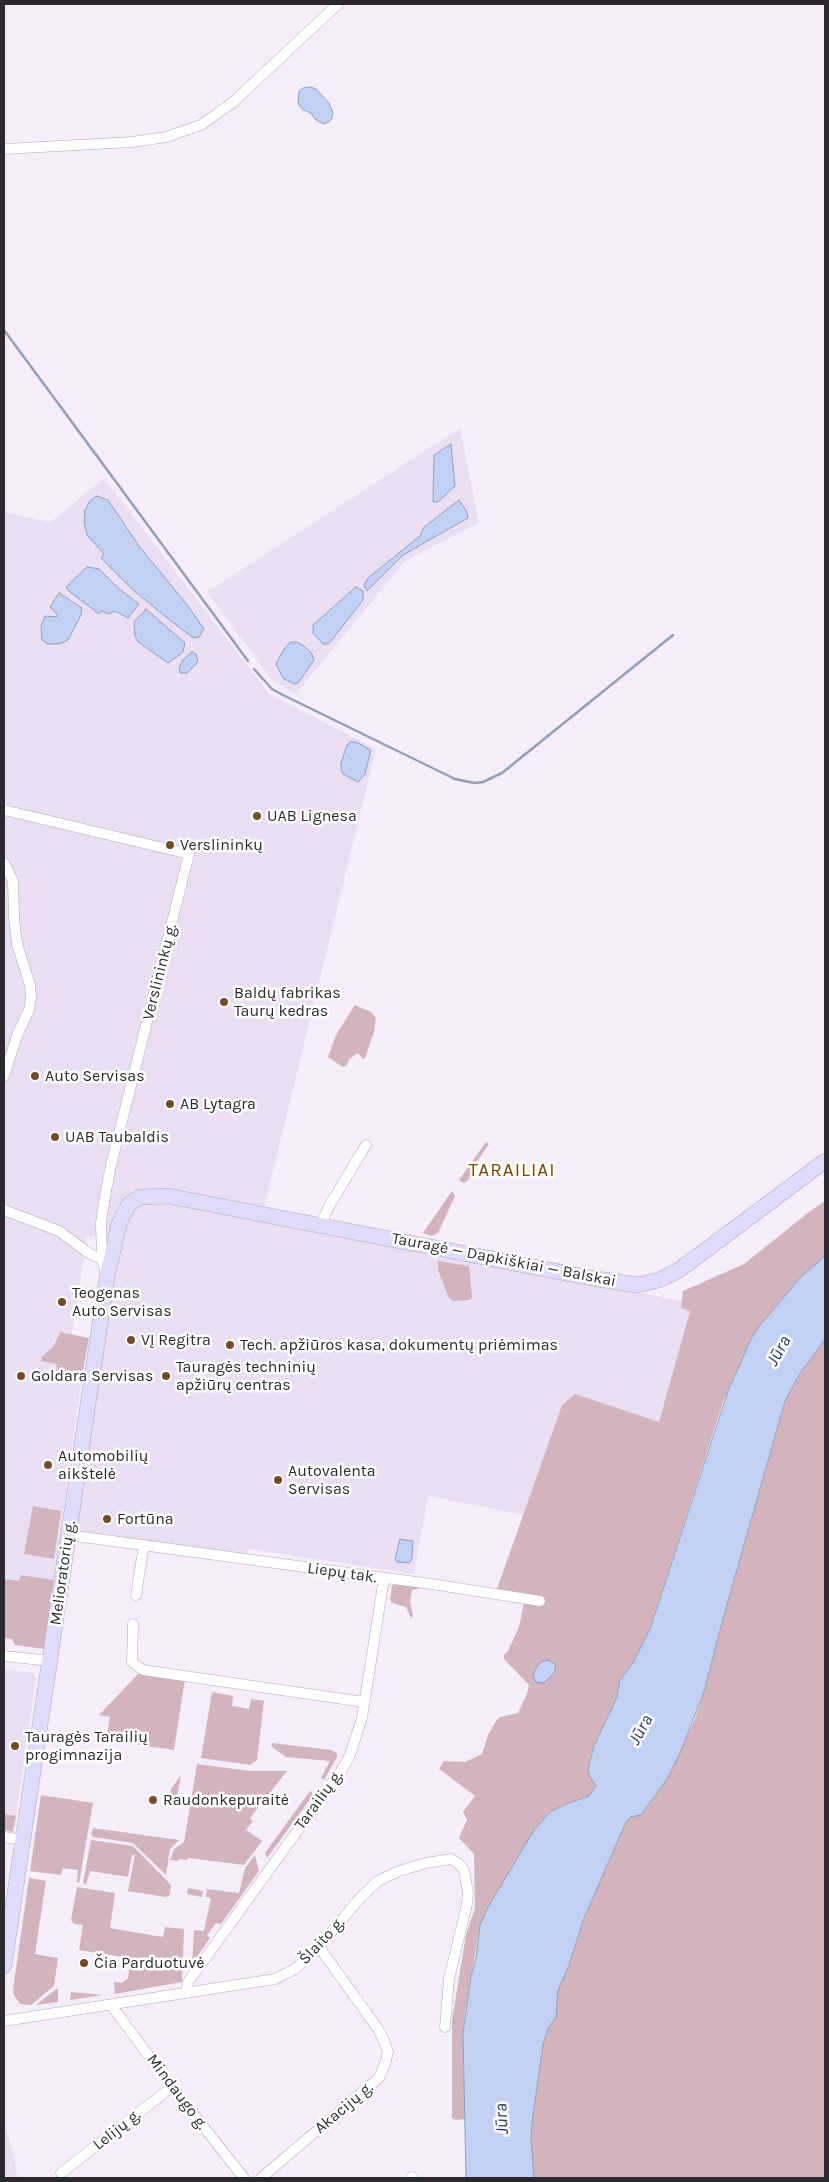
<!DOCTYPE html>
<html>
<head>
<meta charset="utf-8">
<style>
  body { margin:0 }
  #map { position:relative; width:829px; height:2182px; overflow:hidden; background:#f5eefa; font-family:Karla,sans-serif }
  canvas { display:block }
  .frame { position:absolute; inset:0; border:5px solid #2b292d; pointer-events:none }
</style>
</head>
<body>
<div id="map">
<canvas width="829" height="2182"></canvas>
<div class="frame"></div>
</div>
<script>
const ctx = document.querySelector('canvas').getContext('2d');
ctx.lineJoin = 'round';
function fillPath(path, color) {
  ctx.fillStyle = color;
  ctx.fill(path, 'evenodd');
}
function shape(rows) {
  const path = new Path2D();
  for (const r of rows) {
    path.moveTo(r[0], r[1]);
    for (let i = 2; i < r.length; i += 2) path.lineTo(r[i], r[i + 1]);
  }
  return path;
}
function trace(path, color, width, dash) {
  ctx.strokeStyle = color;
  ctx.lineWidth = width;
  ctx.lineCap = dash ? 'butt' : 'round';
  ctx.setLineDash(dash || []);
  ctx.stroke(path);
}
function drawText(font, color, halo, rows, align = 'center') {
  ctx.font = font + ' Karla,sans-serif';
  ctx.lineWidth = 5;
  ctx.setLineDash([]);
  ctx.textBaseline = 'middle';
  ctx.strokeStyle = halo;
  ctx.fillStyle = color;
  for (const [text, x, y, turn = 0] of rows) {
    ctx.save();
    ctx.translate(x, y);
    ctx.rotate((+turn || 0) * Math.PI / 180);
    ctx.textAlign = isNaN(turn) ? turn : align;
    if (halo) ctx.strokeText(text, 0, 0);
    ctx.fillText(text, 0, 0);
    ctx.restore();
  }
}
fillPath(shape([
  [460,428,479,523,405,561,296,694,272,680,207,592],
  [104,478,269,694,376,749,264,1208,134,1192,125,1197,118,1209,109,1238,87,1236,72,1334,60,1332,53,1347,42,1356,57,1364,56,1373,82,1376,54,1580,21,1575,19,1581,4,1579,4,512,51,522],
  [174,1203,682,1301,681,1308,690,1311,659,1423,562,1405,524,1515,428,1496,414,1574,249,1549,244,1559,75,1536,113,1279,125,1224,135,1208,142,1204],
  [4,1669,33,1673,36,1679,16,1816,4,1814],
  [4,2118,13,2155,18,2178,4,2178]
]), '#eadff2');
fillPath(shape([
  [355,1005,371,1012,376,1018,374,1032,365,1058,363,1059,358,1053,349,1059,347,1065,343,1067,328,1057,336,1035],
  [486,1142,489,1144,471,1170,469,1179,464,1183,459,1180],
  [452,1191,455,1196,438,1233,432,1236,423,1233],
  [825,1201,825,1256,800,1278,761,1324,752,1337,723,1402,650,1629,633,1663,620,1680,617,1697,594,1746,590,1758,590,1777,596,1786,589,1796,566,1804,550,1812,534,1830,487,1909,480,1925,465,2012,463,2033,465,2119,456,2120,452,2118,452,2020,466,1935,475,1908,474,1854,459,1838,467,1820,463,1812,475,1796,439,1769,444,1761,465,1762,482,1754,488,1735,496,1721,500,1717,518,1713,527,1694,529,1685,504,1659,504,1655,508,1651,519,1627,526,1593,497,1589,562,1405,575,1394,659,1422,690,1311,681,1308,683,1291,744,1264,809,1212],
  [438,1261,469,1266,472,1297,469,1300,453,1301,449,1298,438,1270],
  [60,1332,89,1338,82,1376,56,1372,57,1364,41,1361,42,1356,53,1347],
  [825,1339,825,2178,534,2178,531,2138,533,2115,543,2045,548,2028,556,2017,558,1990,569,1965,584,1918,626,1822,631,1817,645,1810,667,1779,695,1719,704,1692,721,1626,785,1401,799,1375],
  [33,1506,61,1511,54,1559,24,1554],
  [21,1575,54,1580,44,1649,15,1645,12,1639,4,1638,4,1579,19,1581],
  [395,1584,426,1587,412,1590,410,1601,413,1616,411,1618,406,1607,392,1603,390,1600,392,1586],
  [140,1672,185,1679,174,1750,106,1740,110,1717,99,1715],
  [212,1692,233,1696,232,1706,249,1709,251,1699,264,1701,257,1760,250,1765,201,1758],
  [272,1743,331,1750,337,1753,337,1757,324,1780,321,1778,330,1761,286,1757,271,1746],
  [197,1764,250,1771,287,1771,250,1818,253,1821,246,1830,262,1841,244,1865,188,1858,187,1860,179,1859,178,1861,170,1860,174,1849,184,1842],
  [181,1775,177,1797,171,1796,171,1789],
  [310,1791,314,1794,267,1858,265,1853],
  [41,1795,93,1803,79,1883,77,1882,78,1870,63,1868,61,1875,30,1871],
  [4,1814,16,1816,13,1832,4,1830],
  [93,1828,179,1840,170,1849,166,1875,133,1843,93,1837,91,1834],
  [91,1840,133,1846,171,1885,170,1895,166,1897,128,1891,135,1855,132,1855,128,1877,90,1871,86,1884,83,1883],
  [255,1855,259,1871,221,1924,216,1923,207,1935,210,1938,192,1964,194,1930,204,1931,211,1898,206,1897,207,1889,239,1893,245,1868],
  [29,1878,46,1881,35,1954,58,1958,54,1986,31,2005,20,2004,14,1995,13,1989],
  [77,1887,115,1893,110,1928,163,1937,165,1927,184,1929,182,1982,115,1994,114,1982,122,1983,128,1978,130,1965,128,1965,129,1958,79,1950,83,1925,74,1924,71,1920],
  [188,1888,203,1891,202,1897,187,1894],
  [56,1989,58,1989,58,2002,36,2005],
  [71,1992,103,1995,70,2000]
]), '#d2b4be');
const water = shape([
  [311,87,316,89,329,103,333,113,332,118,329,122,323,124,315,119,311,113,302,109,298,103,299,91,303,88,311,87],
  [451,444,455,486,438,502,433,502,434,455,451,444],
  [97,496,108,500,139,546,188,606,204,629,199,637,194,638,188,634,171,621,133,590,101,558,104,554,87,535,84,522,85,510,90,501,97,496],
  [459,500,467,512,468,518,403,555,367,591,364,585,368,578,421,535,423,528,459,500],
  [87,567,99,569,118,588,139,604,128,618,115,611,109,614,102,611,99,614,70,592,66,587,87,567],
  [356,587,363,591,363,600,331,641,328,644,323,644,313,633,313,625,356,587],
  [59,593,82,608,81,615,68,640,59,644,48,644,42,640,41,626,45,616,57,617,57,614,50,607,59,593],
  [146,609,185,643,183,652,168,663,138,642,135,636,134,622,146,609],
  [291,642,297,642,305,647,312,654,314,660,298,683,294,684,283,678,276,664,284,649,291,642],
  [192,652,196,654,198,662,187,673,180,673,179,668,183,660,192,652],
  [350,742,356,742,371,750,365,774,358,782,343,774,341,769,341,763,347,745,350,742],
  [825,1256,825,1339,799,1375,785,1401,721,1626,704,1692,681,1751,667,1779,641,1815,631,1817,626,1822,584,1918,569,1965,558,1990,556,2017,548,2028,543,2045,533,2115,531,2138,534,2178,466,2178,463,2033,471,1976,476,1957,480,1925,487,1909,534,1830,550,1812,566,1804,589,1796,596,1786,590,1777,588,1769,594,1746,617,1697,620,1680,633,1663,650,1629,728,1391,752,1337,761,1324,800,1278,825,1256],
  [400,1539,413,1541,412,1558,409,1563,397,1562,395,1559,400,1539],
  [548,1660,556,1665,554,1673,544,1683,536,1682,533,1675,536,1668,540,1662,548,1660]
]);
fillPath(water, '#c1d0f3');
trace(water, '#949eb8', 1);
trace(shape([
  [4,330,248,661],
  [254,669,272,689,283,695,455,779,474,783,483,782,502,773,673,635]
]), '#949eb8', 2.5);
const street = shape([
  [4,149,132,142,166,137,201,125,232,103,338,4],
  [4,810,189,854,111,1165,104,1202,101,1223,102,1259,106,1274],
  [4,863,13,881,14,918,17,944,30,985,31,998,29,1010,18,1033,4,1076],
  [4,1210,59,1231,90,1254,102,1259],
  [320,1225,331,1203,366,1145],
  [68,1535,438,1585,540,1601],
  [136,1595,144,1545],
  [133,1624,132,1662,143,1670,364,1702],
  [4,1656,50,1661],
  [4,1837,23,1840],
  [186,1993,188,1982,343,1768,350,1755,362,1718,384,1578],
  [111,2005,172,2087,244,2178],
  [4,2021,275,1979,295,1969,319,1947,360,1898,378,1881,399,1871,426,1863,451,1859,458,1863,464,1870,468,1893,467,1904,449,1979,445,2027],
  [61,2173,172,2087],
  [261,2178,379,2078,386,2061,388,2052,385,2043,378,2029,319,1947],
  [411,2178,412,2177]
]);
const secondary = shape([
  [4,1966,107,1277,119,1224,129,1204,140,1197,168,1196,591,1278,638,1285,659,1280,679,1270,825,1161]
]);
trace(street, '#afa8b3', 11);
trace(secondary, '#afa8b3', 16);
trace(street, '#fff', 10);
trace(secondary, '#e0dbfb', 15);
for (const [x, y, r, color] of [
  [257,816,5,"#714c27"],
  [170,845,5,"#714c27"],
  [224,1002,5,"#714c27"],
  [35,1076,5,"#714c27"],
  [170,1104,5,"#714c27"],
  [55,1137,5,"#714c27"],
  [62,1302,5,"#714c27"],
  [131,1340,5,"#714c27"],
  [230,1345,5,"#714c27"],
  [21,1376,5,"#714c27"],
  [166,1376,5,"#714c27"],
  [48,1465,5,"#714c27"],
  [278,1480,5,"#714c27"],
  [107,1519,5,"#714c27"],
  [15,1746,5,"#714c27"],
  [153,1800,5,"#714c27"],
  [84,1963,5,"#714c27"]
]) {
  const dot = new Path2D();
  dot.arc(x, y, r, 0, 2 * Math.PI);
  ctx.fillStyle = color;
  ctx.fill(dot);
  trace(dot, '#fff', 2);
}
drawText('16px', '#2b292d', '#fff', [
  ["UAB Lignesa",267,816],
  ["Verslininkų",180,845],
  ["Baldų fabrikas",234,993],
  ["Taurų kedras",234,1011],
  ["Auto Servisas",45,1076],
  ["AB Lytagra",180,1104],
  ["UAB Taubaldis",65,1137],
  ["Teogenas",72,1293],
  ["Auto Servisas",72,1311],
  ["VĮ Regitra",141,1340],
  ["Tech. apžiūros kasa, dokumentų priėmimas",240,1345],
  ["Tauragės techninių",176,1367],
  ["apžiūrų centras",176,1385],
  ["Goldara Servisas",31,1376],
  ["Automobilių",58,1456],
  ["aikštelė",58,1474],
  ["Autovalenta",288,1471],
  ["Servisas",288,1489],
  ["Fortūna",117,1519],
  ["Tauragės Tarailių",25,1737],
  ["progimnazija",25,1755],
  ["Raudonkepuraitė",163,1800],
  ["Čia Parduotuvė",94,1963]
], 'left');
drawText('16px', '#2b292d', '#fff', [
  ["Verslininkų g.",160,972,-76],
  ["Tauragė — Dapkiškiai — Balskai",504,1260,11],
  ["Melioratorių g.",63,1573,-82],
  ["Liepų tak.",342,1573,8],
  ["Tarailių g.",319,1800,-54],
  ["Šlaito g.",322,1941,-47],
  ["Mindaugo g.",177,2092,53],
  ["Akacijų g.",344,2108,-40],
  ["Lelijų g.",117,2130,-38]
]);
drawText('italic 18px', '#2e406e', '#fff', [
  ["Jūra",779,1351,-61],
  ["Jūra",641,1730,-61],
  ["Jūra",502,2119,-93]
]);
ctx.letterSpacing = '1px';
drawText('19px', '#794600', '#fff', [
  ["TARAILIAI",512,1171]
]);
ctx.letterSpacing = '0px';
</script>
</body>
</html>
